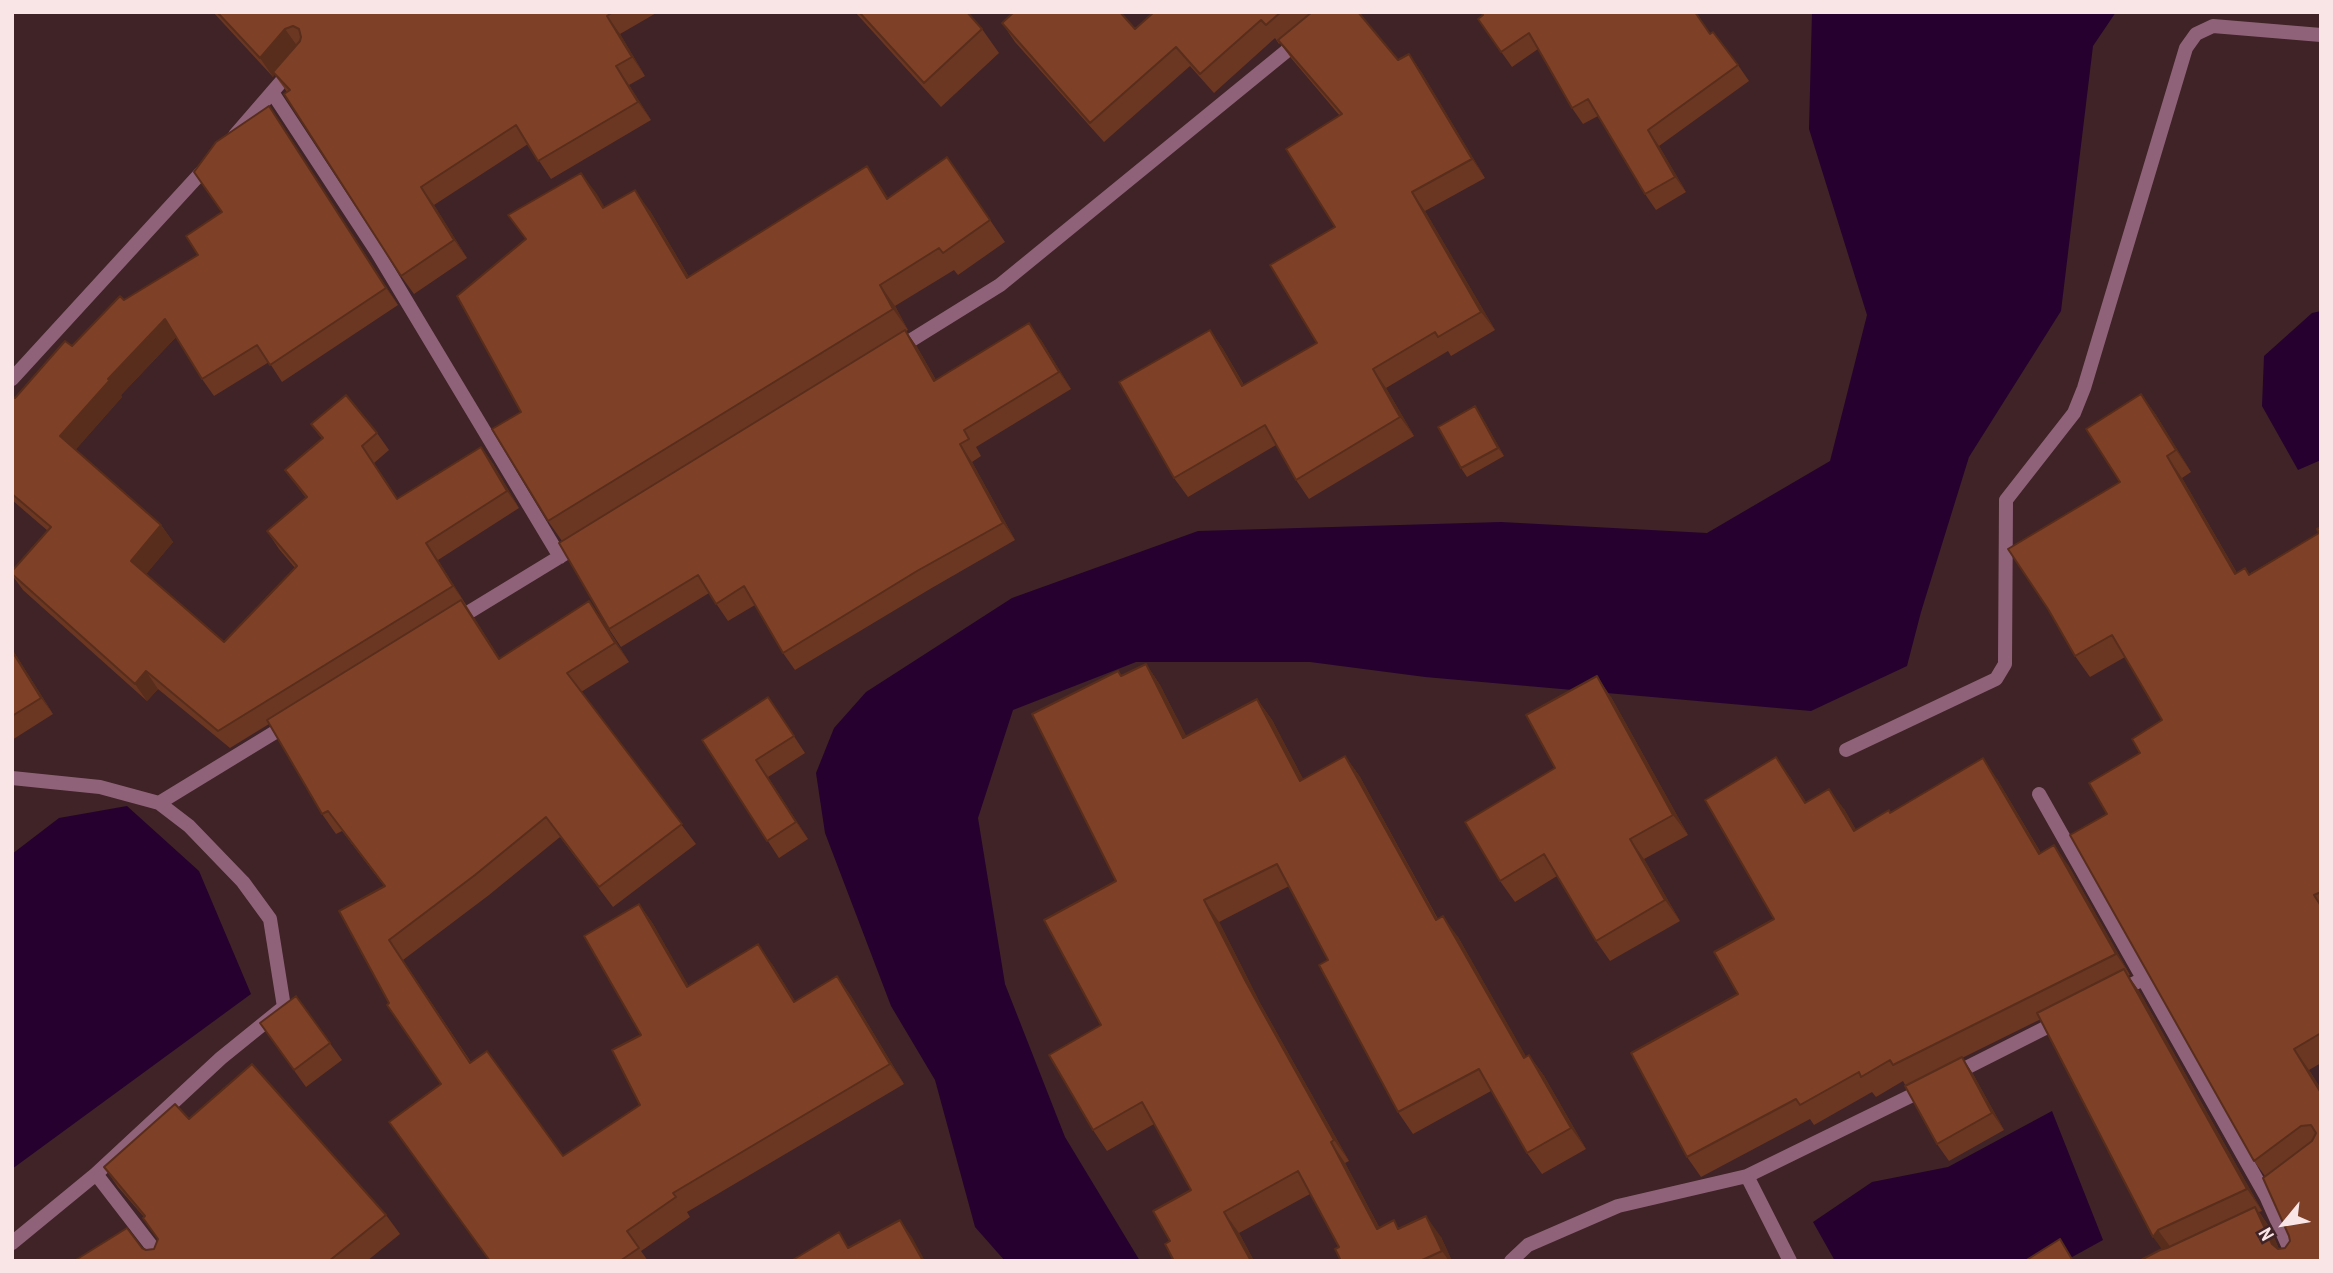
<!DOCTYPE html>
<html>
<head>
<meta charset="utf-8">
<style>
  body { margin:0 }
  #map { position:relative; width:2333px; height:1273px; overflow:hidden; background:#3f2326; font-family:"Archivo Narrow",sans-serif }
  canvas { display:block }
  .frame { position:absolute; inset:0; border:14px solid #f9e5e6; pointer-events:none }
  .north { position:absolute; left:2249px; top:1189px; width:70px; height:70px; -webkit-text-stroke:5px #3f2326; paint-order:stroke; rotate:240deg; font-size:19px; font-weight:700; line-height:28px; text-align:center; color:#f9e5e6 }
  .north::after { content:''; display:block; margin:auto; width:24px; height:32px; background:#f9e5e6; clip-path:polygon(50% 0,100% 100%,50% 72%,0 100%) }
</style>
</head>
<body>
<div id="map">
<canvas width="2333" height="1273"></canvas>
<div class="frame"></div>
<div class="north">N</div>
</div>
<script>
const ctx = document.querySelector('canvas').getContext('2d');
ctx.lineJoin = 'round';
function fillPath(path, color) {
  ctx.fillStyle = color;
  ctx.fill(path, 'evenodd');
}
function shape(rows) {
  const path = new Path2D();
  for (const r of rows) {
    path.moveTo(r[0], r[1]);
    for (let i = 2; i < r.length; i += 2) path.lineTo(r[i], r[i + 1]);
  }
  return path;
}
function trace(path, color, width, dash) {
  ctx.strokeStyle = color;
  ctx.lineWidth = width;
  ctx.lineCap = dash ? 'butt' : 'round';
  ctx.setLineDash(dash || []);
  ctx.stroke(path);
}
fillPath(shape([
  [1812,12,2116,12,2093,46,2061,311,1969,457,1921,612,1907,666,1811,711,1425,677,1310,662,1136,662,1013,710,978,818,1005,984,1065,1137,1140,1261,1005,1261,975,1227,935,1080,891,1006,825,833,816,773,834,728,866,692,1012,598,1198,531,1501,522,1707,533,1830,461,1867,315,1809,129],
  [2321,311,2321,460,2298,470,2262,406,2264,356,2312,313],
  [127,806,199,871,251,994,12,1169,12,854,59,818],
  [2052,1111,2103,1240,2065,1261,1835,1261,1813,1222,1872,1182,1948,1167]
]), '#26002e');
trace(shape([
  [1846,750,1996,679,2005,664,2006,500,2074,413,2084,388,2186,48,2196,34,2213,26,2321,35]
]), '#90627a', 14);
trace(shape([
  [272,92,377,252,560,557],
  [235,135,293,68],
  [897,349,1000,285,1300,40],
  [12,379,210,163],
  [456,620,579,545],
  [12,778,100,787,159,803,189,826,243,882,270,919,284,1007,221,1058,96,1174,163,1261],
  [2039,794,2266,1196,2295,1261],
  [159,803,290,723],
  [2117,992,2143,979],
  [1954,1074,2061,1020],
  [12,1243,96,1174],
  [1511,1261,1528,1245,1618,1206,1747,1176],
  [1790,1261,1747,1176,1927,1088]
]), '#90627a', 14);
fillPath(shape([
  [213,12,658,12,620,34,645,76,629,85,651,120,551,179,528,144,434,205,467,258,414,294,401,276,287,92,274,74,273,77],
  [855,12,967,12,982,29,999,53,941,107],
  [1154,12,1358,12,1398,60,1409,54,1422,73,1485,178,1425,211,1495,330,1451,356,1448,351,1386,388,1414,436,1309,499,1296,480,1276,445,1188,497,1174,478,1210,330,1223,349,1244,385,1317,343,1335,227,1340,116,1291,58,1280,43,1279,44,1275,38,1214,93,1190,66,1104,142,1015,42,1002,23,1135,29],
  [1478,19,1710,34,1738,65,1749,81,1659,146,1686,192,1656,210,1645,194,1598,116,1583,124,1572,108,1538,49,1512,67],
  [269,106,398,305,282,382,269,362,214,396,202,379,176,337,121,395,122,397,75,450,161,525,173,542,146,574,224,642,295,568,279,549,267,531,306,498,285,470,322,439,311,424,377,433,389,450,374,463,398,499,481,447,493,464,519,508,438,560,500,659,589,601,603,621,629,662,581,692,696,844,613,907,560,837,489,895,403,960,471,1062,563,1156,640,1105,641,1035,639,904,653,924,688,986,772,964,795,1001,837,976,851,996,904,1084,687,1212,690,1217,641,1251,648,1261,490,1261,441,1084,389,1003,384,886,342,831,336,834,322,814,269,724,230,748,158,689,147,701,23,590,12,575,12,571,48,531,12,500,12,396,15,398,124,300,198,255,221,212],
  [947,157,1005,242,958,275,954,270,895,306,908,330,906,331,917,347,936,380,1041,340,1071,389,976,447,981,456,972,462,1015,540,930,589,795,670,783,653,755,605,728,621,709,593,621,647,609,629,562,541,548,521,521,412,526,239,508,215,581,173,604,207,650,211,689,277,867,166,888,198],
  [2141,394,2156,415,2191,472,2182,478,2237,573,2245,568,2249,574,2319,533,2321,527,2321,1063,2309,1070,2321,1089,2321,1261,2162,1249,2041,1019,1962,1058,1973,1074,2004,1130,1949,1161,1937,1144,1903,1081,1876,1097,1872,1092,1814,1125,1810,1119,1701,1177,1687,1157,1738,994,1774,919,1790,777,1806,802,1844,809,1856,830,1891,813,1997,779,2041,853,2068,865,2130,975,2128,976,2139,991,2262,1211,2259,1212,2270,1228,2279,1249,2285,1248,2290,1241,2289,1236,2265,1176,2254,1161,2107,814,2140,753,2162,720,2125,657,2090,677,2075,656],
  [1475,406,1481,415,1504,456,1467,477,1461,468],
  [12,649,53,714,12,740],
  [1146,664,1160,685,1186,736,1257,699,1272,720,1303,779,1345,756,1360,777,1438,919,1458,937,1526,1057,1529,1055,1544,1076,1586,1149,1542,1174,1527,1153,1491,1091,1413,1134,1398,1112,1328,960,1289,886,1219,922,1260,1003,1349,1161,1345,1163,1379,1227,1400,1228,1441,1237,1452,1261,1341,1261,1339,1247,1310,1194,1239,1233,1254,1261,1174,1261,1170,1241,1191,1190,1154,1124,1107,1151,1093,1130,1101,1025,1116,881,1122,676],
  [768,697,805,753,768,777,808,839,779,858,702,740],
  [1611,697,1688,835,1644,859,1680,921,1610,961,1596,941,1557,876,1515,902,1500,881,1555,768],
  [296,996,342,1060,306,1087,260,1023],
  [189,1119,386,1215,400,1234,367,1261,74,1261,142,1248,146,1250,154,1249,158,1239,144,1217,118,1187,104,1167]
]), '#6c3722');
fillPath(shape([
  [607,16,620,34,645,76,632,57],
  [285,29,298,47,273,77,260,58],
  [1409,54,1422,73,1485,178,1472,159],
  [616,66,629,85,651,120,638,102],
  [269,106,281,123,398,305,386,288],
  [1648,130,1659,146,1686,192,1675,177],
  [867,166,882,188,902,221,887,199],
  [581,173,597,194,618,230,603,208],
  [421,187,434,205,467,258,454,240],
  [635,190,650,211,702,299,687,278],
  [1412,192,1425,211,1495,330,1481,312],
  [880,285,895,306,908,330,893,309],
  [165,319,177,336,121,395,122,397,72,454,60,436,108,379],
  [1029,323,1041,340,1071,389,1059,372],
  [905,330,917,347,946,398,934,381],
  [1210,330,1223,349,1255,405,1242,386],
  [1373,369,1386,388,1414,436,1400,417],
  [2141,394,2156,415,2191,472,2176,450],
  [1475,406,1481,415,1504,456,1498,448],
  [960,444,972,462,1015,540,1003,523],
  [481,447,493,464,519,508,507,491],
  [2167,456,2182,478,2250,596,2235,574],
  [161,525,173,542,143,578,131,561],
  [426,543,438,560,465,603,453,586],
  [461,600,475,619,513,679,499,659],
  [589,601,603,621,629,662,615,643],
  [12,649,53,714,41,698,12,651],
  [1146,664,1160,685,1198,759,1183,738],
  [146,671,158,689,147,701,135,684],
  [1597,676,1611,697,1688,835,1673,815],
  [1257,699,1272,720,1315,802,1300,781],
  [1345,756,1360,777,1450,942,1436,920],
  [1776,757,1790,777,1819,823,1805,803],
  [1983,758,1997,779,2053,874,2039,854],
  [756,760,768,777,808,839,796,822],
  [1829,789,1844,809,1868,851,1854,831],
  [1630,839,1644,859,1680,921,1665,900],
  [2054,845,2068,865,2130,975,2116,954],
  [1204,900,1219,922,1260,1003,1349,1161,1334,1140,1246,982],
  [639,904,653,924,701,1007,687,987],
  [1443,916,1458,937,1539,1079,1524,1058],
  [758,944,772,964,808,1022,794,1002],
  [2124,969,2139,991,2262,1211,2247,1189],
  [837,976,851,996,904,1084,890,1064],
  [2294,1049,2309,1070,2321,1089,2321,1093],
  [1529,1055,1544,1076,1586,1149,1571,1128],
  [1962,1057,1973,1074,2004,1130,1992,1113],
  [1331,1142,1345,1163,1391,1250,1377,1229],
  [2255,1207,2270,1228,2284,1261,2272,1244],
  [1224,1212,1239,1233,1254,1261,1251,1261],
  [1426,1216,1441,1237,1452,1261,1449,1261,1442,1251],
  [900,1220,912,1237,925,1261,923,1261,922,1259],
  [2158,1230,2174,1252,2169,1259,2153,1237]
]), '#582d1b');
const building = shape([
  [217,12,613,12,607,16,632,57,616,66,638,102,538,161,516,125,421,187,454,240,401,276,284,94,290,90,273,72,300,41,301,37,299,29,293,26,285,29,260,58,217,12],
  [859,12,967,12,982,29,924,83,859,12],
  [1014,12,1120,12,1135,29,1154,12,1281,12,1266,25,1261,20,1200,74,1176,47,1090,123,1002,23,1014,12],
  [1312,12,1358,12,1398,60,1409,54,1472,159,1412,192,1481,312,1438,337,1435,332,1373,369,1400,417,1296,480,1265,425,1174,478,1119,382,1210,330,1242,386,1317,343,1270,265,1335,227,1286,149,1342,114,1278,40,1312,12],
  [1481,12,1695,12,1710,34,1713,32,1738,65,1648,130,1675,177,1645,194,1588,99,1572,108,1529,33,1501,52,1478,19,1483,15,1481,12],
  [269,106,386,288,270,365,257,345,202,379,165,319,108,379,110,380,60,436,161,525,131,561,224,642,297,566,267,531,307,497,285,470,323,438,311,424,346,395,377,433,362,446,397,499,481,447,507,491,426,543,453,586,218,731,146,671,135,684,12,574,12,571,51,527,12,494,12,396,15,398,65,341,72,346,120,296,124,300,198,255,186,236,222,212,194,172,216,142,269,106],
  [947,157,990,220,943,253,939,248,880,285,893,309,548,521,492,429,521,412,457,296,526,239,508,215,581,173,603,208,635,190,687,278,867,166,887,199,947,157],
  [1029,323,1059,372,964,430,969,439,960,444,1003,523,917,571,783,653,744,586,716,604,698,575,609,629,559,543,905,330,934,381,1029,323],
  [2141,394,2176,450,2167,456,2235,574,2245,568,2249,575,2319,533,2317,529,2321,527,2321,892,2314,895,2321,906,2321,1033,2294,1049,2321,1093,2321,1261,2139,1261,2160,1250,2167,1248,2255,1207,2272,1244,2278,1249,2285,1248,2290,1241,2289,1236,2263,1178,2312,1141,2316,1133,2311,1125,2301,1126,2254,1161,2070,835,2107,814,2089,783,2140,753,2132,739,2162,720,2112,635,2075,656,2048,609,2008,549,2120,482,2086,429,2141,394],
  [1475,406,1498,448,1461,468,1438,427,1475,406],
  [461,600,499,659,589,601,615,643,567,673,682,824,599,887,546,817,475,875,389,940,470,1063,487,1051,563,1156,640,1105,612,1050,641,1035,584,936,639,904,687,987,758,944,794,1002,837,976,890,1064,673,1193,676,1197,627,1231,639,1248,620,1261,490,1261,389,1122,441,1084,387,1005,389,1003,339,911,385,886,328,811,322,814,267,720,461,600],
  [12,651,41,698,12,716,12,651],
  [1146,664,1183,738,1257,699,1300,781,1345,756,1436,920,1443,916,1524,1058,1529,1055,1571,1128,1527,1153,1479,1069,1398,1112,1319,965,1328,960,1277,864,1204,900,1246,982,1334,1140,1331,1142,1377,1229,1394,1220,1398,1229,1426,1216,1442,1251,1420,1261,1341,1261,1335,1249,1339,1247,1298,1171,1224,1212,1251,1261,1174,1261,1165,1244,1170,1241,1153,1211,1191,1190,1142,1102,1093,1130,1049,1055,1101,1025,1044,920,1116,881,1032,714,1118,671,1121,676,1146,664],
  [1597,676,1673,815,1630,839,1665,900,1596,941,1544,854,1500,881,1465,822,1555,768,1526,715,1597,676],
  [768,697,794,736,756,760,796,822,767,841,702,740,768,697],
  [1776,757,1805,803,1829,789,1854,831,1889,810,1890,813,1983,758,2039,854,2054,845,2116,954,1893,1065,1890,1060,1861,1077,1859,1072,1800,1105,1796,1099,1687,1157,1631,1053,1738,994,1714,952,1774,919,1705,800,1776,757],
  [2124,969,2247,1189,2158,1230,2153,1237,2037,1013,2124,969],
  [296,996,330,1043,294,1070,260,1023,296,996],
  [1962,1057,1992,1113,1937,1144,1905,1086,1962,1057],
  [252,1064,386,1215,329,1261,74,1261,127,1228,142,1248,146,1250,154,1249,158,1239,143,1218,145,1216,104,1167,175,1104,189,1119,252,1064],
  [900,1220,922,1259,919,1261,791,1261,839,1232,848,1248,900,1220],
  [2060,1239,2073,1261,2025,1261,2060,1239]
]);
fillPath(building, '#7e4027');
trace(building, '#582d1b', 2);
</script>
</body>
</html>
